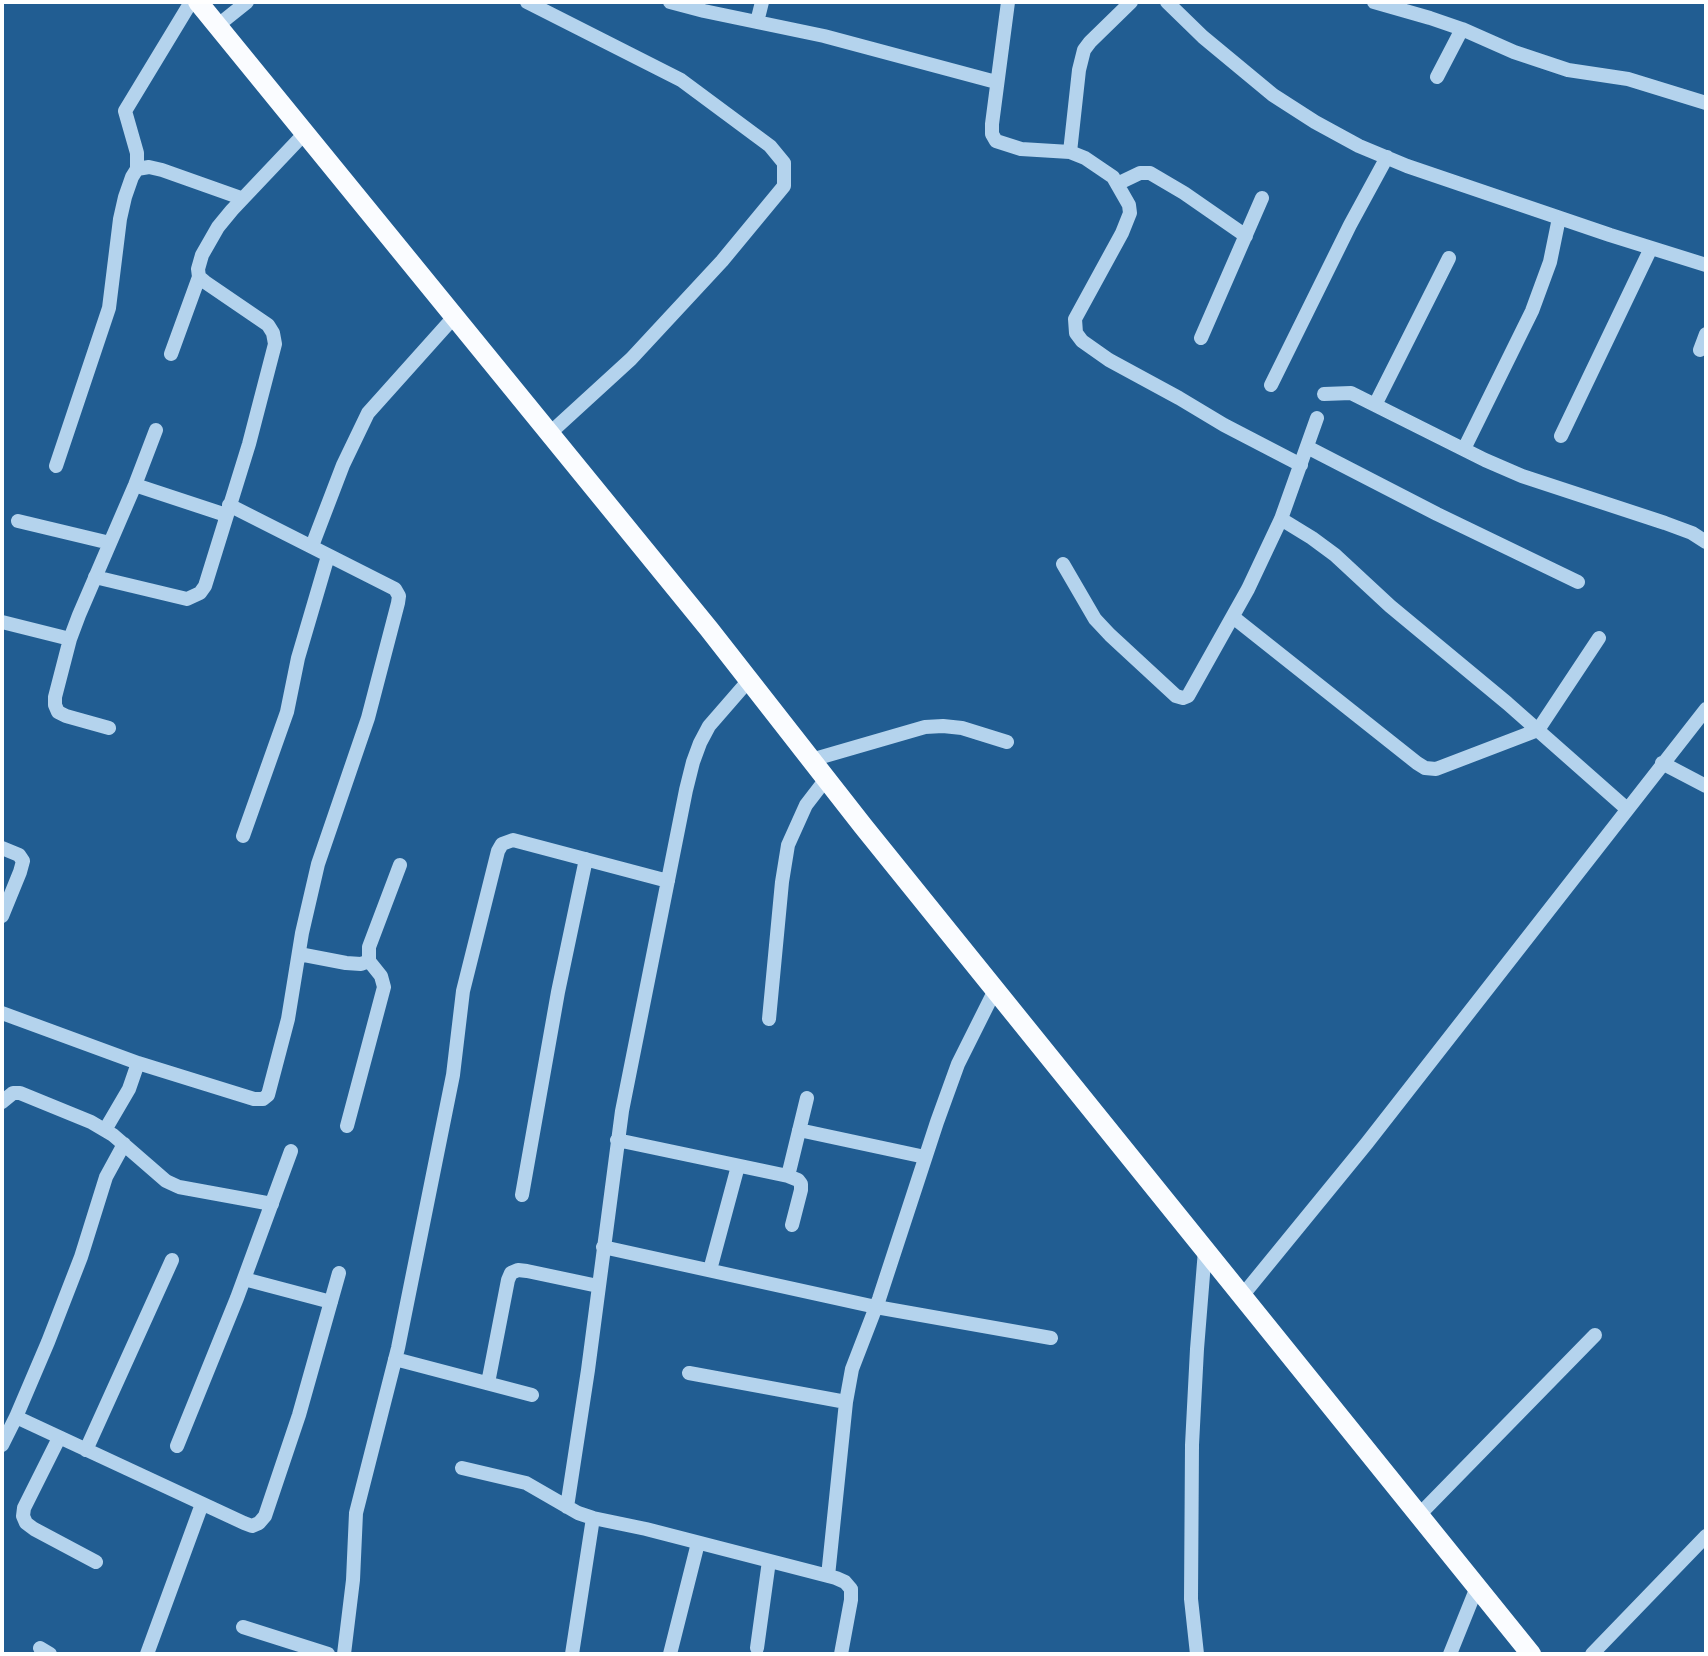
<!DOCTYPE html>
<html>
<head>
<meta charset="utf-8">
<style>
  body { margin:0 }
  #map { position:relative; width:1708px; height:1656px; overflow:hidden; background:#215d92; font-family:Overpass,sans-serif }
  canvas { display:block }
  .frame { position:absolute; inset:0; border:4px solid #fff; pointer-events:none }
</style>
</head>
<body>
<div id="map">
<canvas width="1708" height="1656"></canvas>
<div class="frame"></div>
</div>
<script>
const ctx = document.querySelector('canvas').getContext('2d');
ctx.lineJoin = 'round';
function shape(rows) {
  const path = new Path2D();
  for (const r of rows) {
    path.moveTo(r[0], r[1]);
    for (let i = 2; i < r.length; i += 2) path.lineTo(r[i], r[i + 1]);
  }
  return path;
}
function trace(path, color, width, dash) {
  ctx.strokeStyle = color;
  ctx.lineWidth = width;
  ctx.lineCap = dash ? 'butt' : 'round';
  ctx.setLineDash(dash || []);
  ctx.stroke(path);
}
trace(shape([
  [527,2,681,80,770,146,784,163,784,186,722,261,631,359,549,434],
  [670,2,704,11,824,36,996,82],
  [1008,2,992,124,992,134,996,141,1021,149,1070,152,1085,158,1113,177,1129,205,1130,213,1122,233,1075,319,1076,333,1082,341,1109,360,1179,398,1224,425,1301,465],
  [1167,2,1203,37,1273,95,1315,122,1359,146,1407,166,1610,235,1706,265],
  [1374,2,1430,18,1462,29,1514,52,1568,70,1628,79,1706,103],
  [757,22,762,2],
  [217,26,247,2],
  [1437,77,1462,29],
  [1070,152,1079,70,1084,50,1090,42,1131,2],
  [137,169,137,153,125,111,191,2],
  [1117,184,1140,173,1150,173,1184,193,1246,236],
  [1201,338,1262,198],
  [1700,350,1706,334],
  [171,354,199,277],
  [1271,385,1350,225,1387,157],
  [1324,394,1351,393,1485,460,1522,476,1665,523,1692,533,1706,542],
  [1375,405,1449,258],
  [1561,436,1651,248],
  [1307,447,1437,514,1578,582],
  [1464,449,1532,311,1550,262,1559,218],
  [56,466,109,308,120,219,125,197,132,177,137,169,149,167,162,170,241,198],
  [135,485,226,515],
  [1281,519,1312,538,1335,555,1390,606,1507,703,1627,809],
  [18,521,110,543],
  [312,546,343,465,368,413,454,317],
  [1063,564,1095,619,1110,635,1176,696,1183,698,1188,696,1248,589,1281,519,1317,418],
  [95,577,187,599,200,593,205,586,249,444,275,344,273,333,268,325,205,282,199,277,198,269,202,255,218,227,232,210,304,134],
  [1233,617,1417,763,1425,768,1436,769,1538,730,1599,638],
  [2,622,70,639],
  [109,728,66,716,58,712,55,705,55,697,70,639,79,615,135,485,156,430],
  [811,760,925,727,943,726,962,728,1007,742],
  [1662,763,1706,786],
  [243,836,287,712,298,658,328,556],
  [2,848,19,855,23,861,20,872,2,916],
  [299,954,346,963,361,964,369,961],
  [2,1013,138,1063,129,1089,105,1130],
  [769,1019,782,882,788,845,806,805,826,779],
  [138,1063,254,1099,263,1099,268,1095,288,1019,302,933,318,864,368,718,398,603,399,596,395,589,229,505],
  [2,1102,13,1093,20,1093,91,1122,113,1135,166,1181,179,1187,272,1204],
  [347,1126,384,987,381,976,369,961,369,947,400,865],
  [799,1130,925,1157],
  [617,1140,788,1176,798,1180,801,1184,801,1190,792,1225],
  [788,1176,807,1098],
  [522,1195,558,992,586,859],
  [603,1247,876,1307,1051,1338],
  [710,1270,738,1166],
  [244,1279,331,1302],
  [1242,1296,1367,1143,1706,709],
  [395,1359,532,1395],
  [689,1373,846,1402],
  [488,1383,508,1280,511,1273,518,1270,527,1271,598,1286],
  [16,1417,244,1523,252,1526,259,1523,265,1516,299,1415,339,1273],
  [59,1438,24,1508,23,1516,26,1523,34,1529,96,1562],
  [2,1445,16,1417,48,1342,81,1257,106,1177,124,1144],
  [177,1446,237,1298,291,1151],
  [86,1450,172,1260],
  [462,1468,526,1483,578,1513,593,1518,646,1529,836,1578,845,1582,851,1589,851,1600,841,1654],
  [567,1507,588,1370,622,1111,686,790,693,762,700,743,709,726,749,680],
  [1419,1515,1595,1335],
  [828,1576,846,1402,852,1369,879,1299,937,1122,958,1064,995,990],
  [243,1627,328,1654],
  [40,1648,50,1654],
  [757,1648,769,1561],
  [147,1654,202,1504],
  [344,1654,353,1580,356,1513,398,1348,453,1075,463,991,498,851,502,844,513,840,668,881],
  [572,1654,593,1518],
  [670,1654,698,1543],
  [1197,1654,1191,1599,1192,1445,1197,1349,1205,1250],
  [1450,1654,1477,1587],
  [1592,1654,1706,1536]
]), '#b4d3ed', 14);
trace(shape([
  [198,2,709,629,863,826,1531,1654]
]), '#fafcff', 20);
</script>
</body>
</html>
